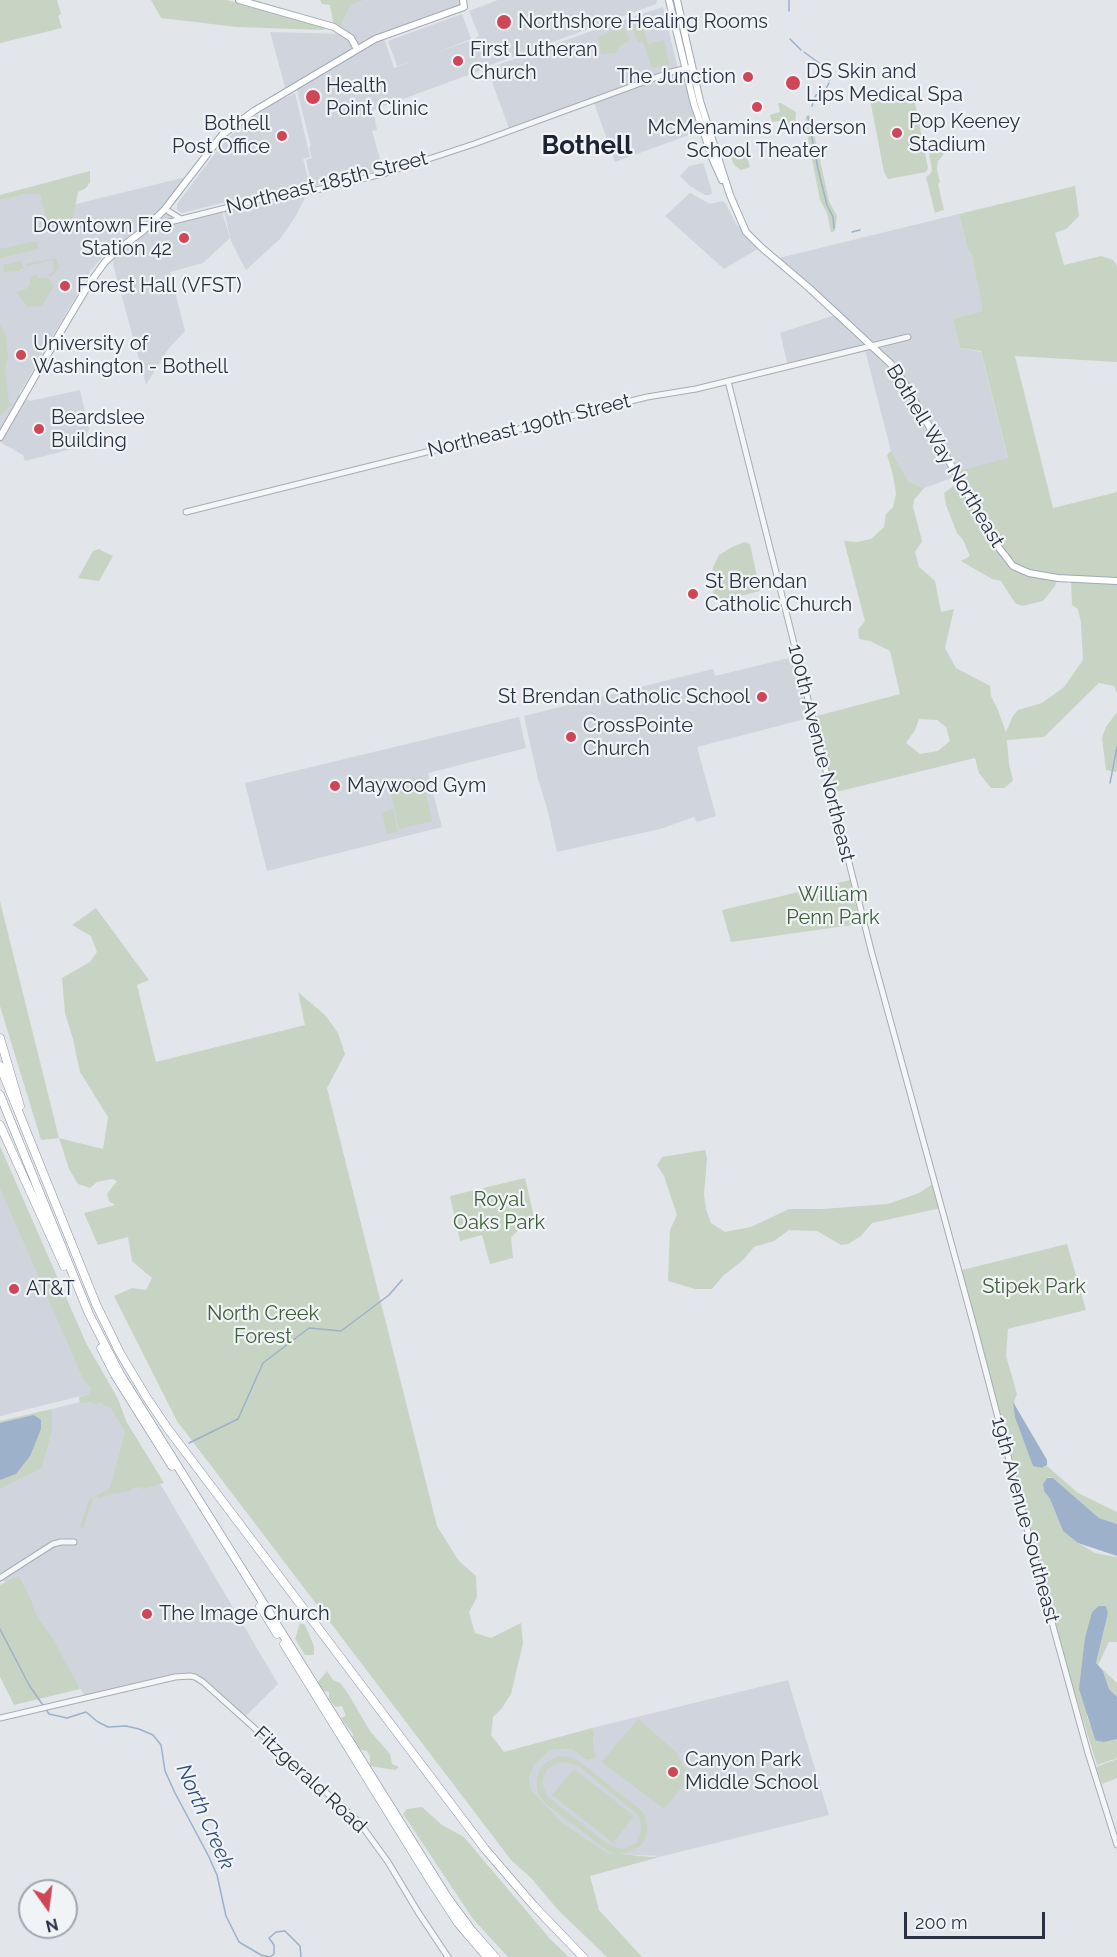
<!DOCTYPE html>
<html>
<head>
<meta charset="utf-8">
<style>
  body { margin:0 }
  #map { position:relative; width:1117px; height:1957px; overflow:hidden; background:#e2e5ea; font-family:Raleway,sans-serif }
  canvas { display:block }
  .north { position:absolute; left:18px; top:1879px; width:60px; height:60px; box-sizing:border-box; background:#f1f4f7; border:2px solid #a1a6af; border-radius:50%; rotate:166deg; font-size:16px; font-weight:700; line-height:24px; text-align:center; color:#2a3242 }
  .north::after { content:''; display:block; margin:auto; width:21px; height:27px; background:#cf4657; clip-path:polygon(50% 0,100% 100%,50% 72%,0 100%) }
  .scale { position:absolute; left:904px; top:1912px; width:141px; height:27px; box-sizing:border-box; border:3px solid #2a3242; border-top:0; padding-left:8px; font-size:18px; line-height:21px; white-space:nowrap; color:#2a3242; -webkit-text-stroke:4px #f1f4f7; paint-order:stroke }
</style>
</head>
<body>
<div id="map">
<canvas width="1117" height="1957"></canvas>
<div class="north">N</div>
<div class="scale">200 m</div>
</div>
<script>
const ctx = document.querySelector('canvas').getContext('2d');
ctx.lineJoin = 'round';
function fillPath(path, color) {
  ctx.fillStyle = color;
  ctx.fill(path, 'evenodd');
}
function shape(rows) {
  const path = new Path2D();
  for (const r of rows) {
    path.moveTo(r[0], r[1]);
    for (let i = 2; i < r.length; i += 2) path.lineTo(r[i], r[i + 1]);
  }
  return path;
}
function trace(path, color, width, dash) {
  ctx.strokeStyle = color;
  ctx.lineWidth = width;
  ctx.lineCap = dash ? 'butt' : 'round';
  ctx.setLineDash(dash || []);
  ctx.stroke(path);
}
function drawText(font, color, halo, rows, align = 'center') {
  ctx.font = font + ' Raleway,sans-serif';
  ctx.lineWidth = 4.5;
  ctx.setLineDash([]);
  ctx.textBaseline = 'middle';
  ctx.strokeStyle = halo;
  ctx.fillStyle = color;
  for (const [text, x, y, turn = 0] of rows) {
    ctx.save();
    ctx.translate(x, y);
    ctx.rotate((+turn || 0) * Math.PI / 180);
    ctx.textAlign = isNaN(turn) ? turn : align;
    if (halo) ctx.strokeText(text, 0, 0);
    ctx.fillText(text, 0, 0);
    ctx.restore();
  }
}
fillPath(shape([
  [365,0,463,0,464,7,383,35,394,68,415,60,397,66,388,41,462,14,471,39,433,54,472,40,479,36,469,11,498,0,657,0,656,4,490,65,492,67,611,24,663,7,678,69,683,70,697,132,615,162,593,100,510,131,487,68,373,110,377,130,372,131,383,169,312,187,306,160,312,158,309,147,311,146,296,86,286,91,270,32,345,34,339,30,351,5],
  [295,93,310,157,303,159,310,186,273,190,182,213,177,210,177,204,219,148,237,129,274,103],
  [703,163,710,185,712,193,710,195,705,195,690,186,680,176,689,166],
  [190,176,165,209,181,219,221,209,230,238,203,263,170,272,185,331,169,348,146,385,113,264,114,253,108,251,92,269,19,394,30,401,80,390,89,429,80,447,25,461,23,455,0,442,0,200,26,194,40,194,56,209],
  [690,193,710,204,723,201,726,204,737,226,742,225,761,247,724,269,665,216],
  [300,195,305,198,295,217,280,239,246,270,231,241,224,211],
  [959,214,968,250,972,256,984,311,953,319,960,348,981,352,1008,459,955,472,957,476,924,488,909,482,891,451,864,346,788,366,780,333,838,314,775,259],
  [789,658,795,663,809,718,697,747,716,816,697,822,694,817,660,829,557,852,547,808,538,779,524,716,713,669,715,676],
  [519,717,526,748,428,773,442,827,267,871,245,783],
  [0,1168,97,1392,0,1416],
  [108,1395,278,1684,243,1719,203,1682,190,1676,86,1697,0,1575,0,1489,42,1468,52,1432,52,1409],
  [788,1680,829,1815,663,1856,609,1854,564,1824,532,1791,529,1778,534,1766,550,1750,572,1749,586,1760,593,1744,594,1733,592,1728]
]), '#d0d4dc');
fillPath(shape([
  [0,0,57,0,61,14,58,16,62,28,0,43],
  [151,0,227,0,326,28,323,30,237,27,161,18],
  [320,0,365,0,351,5,339,30,334,27,330,5,322,4],
  [638,21,641,22,648,44,664,40,669,63,668,65,652,68,643,42,638,42,631,25],
  [623,26,630,40,620,46,616,53,601,54,598,37],
  [911,91,913,93,928,168,926,172,888,179,884,172,870,99],
  [778,103,781,103,796,112,795,129,790,130,789,125,786,125,785,120,772,122,770,115,780,112],
  [810,115,829,201,837,216,835,231,831,232,827,213,820,200,805,123,806,116],
  [939,148,944,154,938,161,937,170,940,182,938,184,944,210,935,213,926,177,930,174,932,170,929,154,931,149],
  [737,152,739,158,747,156,750,167,741,170,734,165,729,153],
  [90,171,90,182,86,188,78,192,73,219,48,226,40,194,26,194,0,200,0,195],
  [1075,186,1079,216,1066,229,1055,233,1064,265,1101,256,1113,260,1117,266,1117,362,1015,356,1053,508,1117,492,1117,693,1114,686,1099,683,1044,737,1007,740,1009,764,1013,781,1004,788,991,788,979,773,975,758,832,793,813,717,900,694,890,651,870,641,859,639,858,630,865,621,844,541,857,542,871,539,884,527,886,514,893,507,896,494,893,475,887,455,891,451,909,482,924,488,914,500,913,507,922,541,915,552,919,567,935,581,941,612,954,609,945,648,956,668,990,686,991,696,998,710,1006,732,1013,716,1018,710,1042,703,1064,687,1083,660,1081,623,1078,609,1072,605,1071,579,1058,578,1055,586,1043,601,1022,606,1015,603,1001,581,992,579,961,561,970,556,963,540,957,533,946,505,944,493,960,481,954,472,1008,458,981,351,960,348,953,319,983,311,972,256,968,250,959,214],
  [919,719,937,720,946,727,950,741,938,751,920,754,906,743,915,730],
  [36,241,38,248,42,248,0,258,0,249],
  [56,258,59,267,56,272,51,276,49,277,48,275,54,271,53,260,27,266,26,264],
  [21,261,24,269,20,269,20,271,4,272,3,265],
  [37,275,38,278,48,278,53,285,52,289,42,306,28,307,16,292,26,289,30,284,30,277],
  [0,325,6,336,8,359,5,368,9,401,12,404,0,416],
  [745,542,750,544,760,591,716,602,711,583,713,567,719,555,732,547],
  [99,549,113,556,99,581,78,578,93,551],
  [1117,712,1117,770,1115,772,1106,770,1102,738,1106,727],
  [422,777,432,821,399,829,389,785],
  [393,809,398,832,387,834,382,812],
  [850,880,860,924,731,942,722,910],
  [0,901,59,1138,103,1149,108,1117,80,1072,73,1039,65,1013,62,978,90,962,97,952,91,936,72,925,96,908,149,980,137,985,156,1062,305,1025,298,992,326,1016,338,1033,345,1054,327,1088,437,1526,458,1560,476,1576,477,1597,469,1612,475,1633,491,1638,521,1623,523,1643,511,1694,502,1708,493,1717,491,1735,504,1752,592,1728,594,1733,593,1744,595,1758,586,1760,572,1749,550,1750,534,1766,529,1778,532,1791,564,1824,609,1854,616,1854,608,1851,546,1804,540,1797,537,1789,537,1780,539,1771,544,1764,552,1759,560,1756,569,1757,577,1760,642,1811,646,1819,647,1828,646,1837,641,1845,634,1850,621,1854,650,1857,663,1856,590,1876,599,1910,642,1957,607,1957,559,1911,531,1878,511,1860,177,1421,114,1296,132,1288,146,1290,152,1278,132,1261,128,1237,98,1245,84,1213,115,1205,109,1201,107,1194,117,1181,112,1179,97,1182,90,1188,78,1184,69,1169,59,1138,41,1140,0,1006],
  [564,1762,579,1766,639,1816,642,1830,636,1843,623,1849,609,1845,547,1796,542,1783,546,1770,557,1763],
  [0,1146,86,1343,118,1399,126,1421,164,1483,142,1489,141,1487,132,1488,130,1491,107,1495,99,1499,98,1497,93,1498,84,1528,80,1527,89,1500,110,1488,125,1432,111,1408,105,1406,101,1402,96,1404,91,1402,80,1403,79,1397,89,1394,91,1388,84,1381,0,1188],
  [705,1150,707,1158,704,1195,706,1209,711,1223,725,1232,751,1227,789,1209,823,1209,888,1204,919,1193,934,1183,941,1208,872,1223,861,1236,848,1244,841,1245,817,1231,789,1230,774,1241,754,1247,743,1260,723,1276,712,1289,695,1289,668,1281,670,1230,677,1215,664,1176,657,1165,662,1157],
  [525,1178,535,1222,522,1227,511,1237,513,1258,490,1264,482,1235,460,1241,450,1196],
  [1067,1244,1086,1310,999,1331,1008,1329,1006,1356,1017,1394,1014,1402,1033,1466,1042,1468,1047,1466,1078,1493,1117,1512,1117,1524,1099,1518,1053,1478,1048,1477,1043,1484,1044,1491,1050,1499,1063,1531,1078,1543,1095,1553,1117,1557,1117,1642,1109,1642,1098,1665,1117,1683,1117,1697,1109,1689,1103,1671,1096,1663,1108,1613,1102,1605,1087,1717,1097,1741,1104,1742,1117,1739,1117,1758,1097,1765,1045,1597,958,1271],
  [52,1409,52,1432,42,1468,0,1489,0,1421],
  [19,1576,31,1600,36,1615,53,1639,80,1689,14,1705,0,1677,0,1585],
  [300,1623,305,1625,314,1646,314,1655,305,1655,295,1639],
  [327,1671,333,1680,340,1683,347,1692,370,1731,390,1754,392,1764,399,1767,395,1770,370,1766,370,1756,367,1751,358,1749,353,1742,353,1734,341,1718,346,1716,342,1706,335,1707,329,1699,329,1692,321,1690,318,1682],
  [638,1719,676,1752,686,1771,686,1782,664,1809,602,1762],
  [1117,1759,1117,1778,1102,1784,1096,1767],
  [574,1769,634,1816,613,1843,552,1795],
  [422,1807,442,1825,464,1837,550,1939,569,1957,508,1957,473,1919,403,1814,407,1809]
]), '#c7d4c3');
fillPath(shape([
  [1013,1402,1047,1460,1047,1465,1042,1468,1033,1466,1015,1417],
  [34,1415,41,1420,41,1429,30,1456,16,1474,0,1480,0,1423],
  [1047,1478,1053,1478,1099,1518,1117,1524,1117,1556,1078,1543,1063,1531,1050,1499,1044,1491,1043,1484],
  [1099,1606,1106,1606,1108,1613,1096,1663,1103,1671,1109,1689,1117,1697,1117,1739,1104,1742,1097,1741,1095,1739,1079,1689,1085,1638,1092,1612]
]), '#9db1ca');
trace(shape([
  [789,0,789,11],
  [790,39,801,50],
  [804,52,819,63],
  [827,78,829,80],
  [823,94,829,83],
  [814,101,816,95,820,94],
  [812,106,813,103],
  [808,117,818,169,827,205,833,217,834,228],
  [852,232,860,230],
  [1110,783,1117,747],
  [189,1443,238,1419,263,1363,309,1328,341,1331,389,1295,402,1280],
  [0,1629,29,1685,49,1714,67,1718,86,1712,98,1722,108,1727,126,1726,139,1729,153,1735,161,1745,165,1771,175,1793,208,1855,217,1875,226,1916,239,1942,261,1955,270,1957,274,1954,274,1945,269,1938,276,1932,285,1931,300,1946,301,1957]
]), '#9db1ca', 1.5);
const minor = shape([
  [165,209,181,219],
  [146,228,289,192,312,191,386,173,474,144,671,72,692,67],
  [728,381,871,950,975,1330,1045,1597,1088,1753,1117,1845],
  [186,512,647,397,696,389,908,337],
  [0,1578,53,1544,61,1542,74,1542],
  [0,1718,175,1677,190,1676,195,1677,203,1682,359,1822,388,1862,418,1912,448,1957]
]);
const major = shape([
  [239,0,334,27,351,38,357,49],
  [669,0,694,104,713,160,722,180],
  [677,0,700,101,730,195,746,232,761,247,808,287,891,364,904,382,996,544,1013,566,1029,573,1058,578,1117,581],
  [0,437,64,326,89,284,105,262,119,249,144,230,165,209,222,135,254,111,375,39,464,7,463,0]
]);
const highway = shape([
  [0,1038,20,1106],
  [0,1066,96,1304,120,1353,147,1398,168,1429,485,1849,534,1906,583,1957],
  [0,1095,89,1314,120,1374,447,1897,472,1931,495,1957],
  [0,1125,64,1266],
  [101,1348,115,1375,172,1466],
  [260,1606,277,1634],
  [284,1644,428,1877,458,1923,487,1957]
]);
trace(minor, '#a7acb4', 7);
trace(major, '#a1a9b6', 8);
trace(highway, '#8992a1', 9);
trace(minor, '#f4f6f8', 5);
trace(major, '#fff', 6);
trace(highway, '#fff', 8);
for (const [x, y, r, color] of [
  [504,22,8,"#cf4657"],
  [458,61,6,"#cf4657"],
  [748,77,6,"#cf4657"],
  [793,83,8,"#cf4657"],
  [313,97,8,"#cf4657"],
  [757,107,6,"#cf4657"],
  [897,133,6,"#cf4657"],
  [282,136,6,"#cf4657"],
  [184,238,6,"#cf4657"],
  [65,286,6,"#cf4657"],
  [21,355,6,"#cf4657"],
  [39,429,6,"#cf4657"],
  [693,594,6,"#cf4657"],
  [762,697,6,"#cf4657"],
  [571,737,6,"#cf4657"],
  [335,786,6,"#cf4657"],
  [14,1289,6,"#cf4657"],
  [147,1614,6,"#cf4657"],
  [673,1772,6,"#cf4657"]
]) {
  const dot = new Path2D();
  dot.arc(x, y, r, 0, 2 * Math.PI);
  ctx.fillStyle = color;
  ctx.fill(dot);
  trace(dot, '#f1f4f7', 2);
}
drawText('20px', '#2a3242', '#f1f4f7', [
  ["Northshore Healing Rooms",518,22],
  ["First Lutheran",470,50],
  ["Church",470,73],
  ["DS Skin and",806,72],
  ["Lips Medical Spa",806,95],
  ["The Junction",736,77,"right"],
  ["Health",326,86],
  ["Point Clinic",326,109],
  ["Pop Keeney",909,122],
  ["Stadium",909,145],
  ["Bothell",270,124,"right"],
  ["Post Office",270,147,"right"],
  ["McMenamins Anderson",757,128,"center"],
  ["School Theater",757,151,"center"],
  ["Downtown Fire",172,226,"right"],
  ["Station 42",172,249,"right"],
  ["Forest Hall (VFST)",77,286],
  ["University of",33,344],
  ["Washington - Bothell",33,367],
  ["Beardslee",51,418],
  ["Building",51,441],
  ["St Brendan",705,582],
  ["Catholic Church",705,605],
  ["St Brendan Catholic School",750,697,"right"],
  ["CrossPointe",583,726],
  ["Church",583,749],
  ["Maywood Gym",347,786],
  ["AT&T",26,1289],
  ["The Image Church",159,1614],
  ["Canyon Park",685,1760],
  ["Middle School",685,1783]
], 'left');
drawText('20px', '#2a3242', '#f1f4f7', [
  ["Northeast 185th Street",327,183,-14],
  ["Northeast 190th Street",529,426,-14],
  ["Bothell Way Northeast",945,456,59],
  ["100th Avenue Northeast",821,753,76],
  ["19th Avenue Southeast",1025,1520,75],
  ["Fitzgerald Road",310,1780,43]
]);
drawText('20px', '#3d5e37', '#f1f4f7', [
  ["William",833,895],
  ["Penn Park",833,918],
  ["Royal",499,1200],
  ["Oaks Park",499,1223],
  ["Stipek Park",1034,1287],
  ["North Creek",263,1314],
  ["Forest",263,1337]
]);
drawText('italic 21px', '#334f77', '#f1f4f7', [
  ["North Creek",205,1817,66]
]);
drawText('bold 26px', '#1c2333', '#f1f4f7', [
  ["Bothell",587,146]
]);
</script>
</body>
</html>
